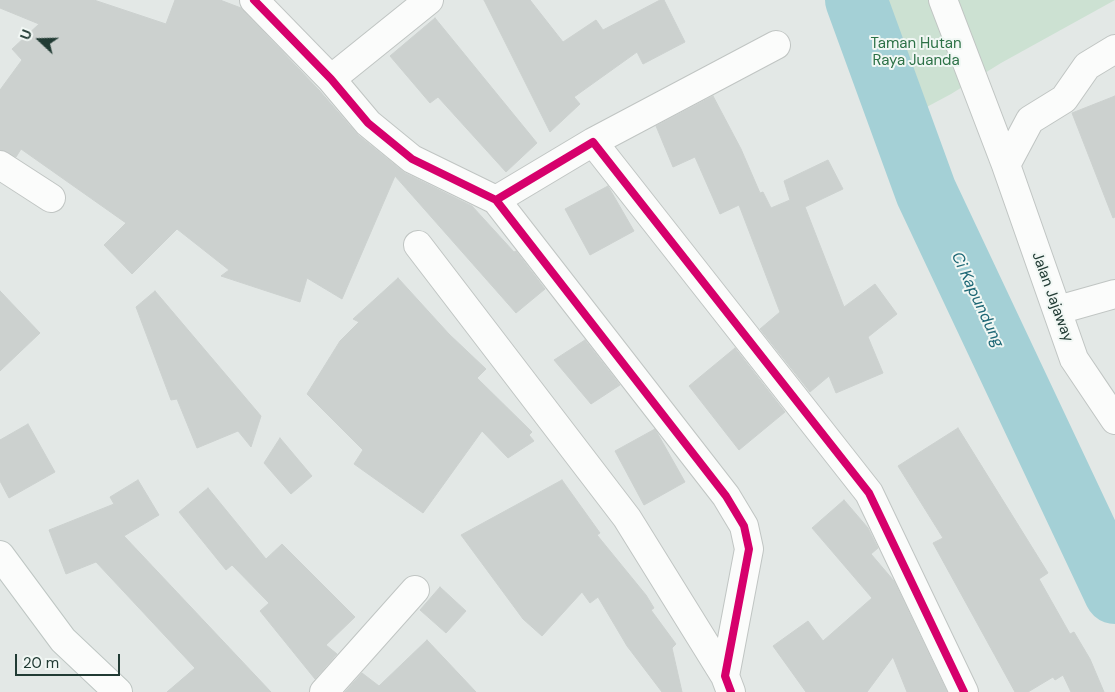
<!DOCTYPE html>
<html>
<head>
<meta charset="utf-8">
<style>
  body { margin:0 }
  #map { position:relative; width:1115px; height:692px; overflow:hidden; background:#e3e8e6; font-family:"DM Sans",sans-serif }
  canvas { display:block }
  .north { position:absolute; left:15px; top:15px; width:50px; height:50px; -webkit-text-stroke:4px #f1f7f4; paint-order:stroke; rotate:291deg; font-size:14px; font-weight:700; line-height:20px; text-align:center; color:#213b34 }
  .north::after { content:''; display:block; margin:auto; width:18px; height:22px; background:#213b34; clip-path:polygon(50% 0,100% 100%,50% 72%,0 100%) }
  .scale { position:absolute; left:15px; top:654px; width:105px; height:22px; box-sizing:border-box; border:2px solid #213b34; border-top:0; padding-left:6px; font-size:15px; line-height:18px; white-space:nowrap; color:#213b34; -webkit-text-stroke:4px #f1f7f4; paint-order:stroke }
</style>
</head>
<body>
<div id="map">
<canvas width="1115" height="692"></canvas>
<div class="north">U</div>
<div class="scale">20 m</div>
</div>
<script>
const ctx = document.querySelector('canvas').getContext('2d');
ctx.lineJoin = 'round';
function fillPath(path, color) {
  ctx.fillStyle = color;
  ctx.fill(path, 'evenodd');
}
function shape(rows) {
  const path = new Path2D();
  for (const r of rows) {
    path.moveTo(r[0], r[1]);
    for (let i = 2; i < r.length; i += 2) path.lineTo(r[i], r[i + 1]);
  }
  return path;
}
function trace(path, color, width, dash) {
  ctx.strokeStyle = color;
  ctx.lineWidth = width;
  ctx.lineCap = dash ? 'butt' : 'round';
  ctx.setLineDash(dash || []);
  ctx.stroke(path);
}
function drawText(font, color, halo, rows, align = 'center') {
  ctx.font = font + ' "DM Sans",sans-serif';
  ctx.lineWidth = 4;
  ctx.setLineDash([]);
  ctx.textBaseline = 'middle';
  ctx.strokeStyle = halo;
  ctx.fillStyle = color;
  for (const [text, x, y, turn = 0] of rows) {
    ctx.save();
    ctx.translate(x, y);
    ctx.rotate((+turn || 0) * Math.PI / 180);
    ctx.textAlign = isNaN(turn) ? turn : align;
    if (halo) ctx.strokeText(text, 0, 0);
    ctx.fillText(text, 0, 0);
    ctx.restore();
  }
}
fillPath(shape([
  [850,0,1115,0,1001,63,951,94,880,132]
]), '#cce1d2');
trace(shape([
  [856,0,926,192,1115,593]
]), '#a4d0d6', 62);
const building = shape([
  [0,0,94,0,166,24,175,0,220,0,241,8,319,90,358,135,405,173,472,206,514,252,516,251,545,289,516,313,395,176,342,299,307,278,300,302,221,276,229,270,177,229,132,274,104,245,126,223,21,149,16,157,0,150,0,90,22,60,12,49,39,24,0,8,0,0],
  [484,0,530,0,563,42,596,20,603,30,660,0,664,0,685,42,643,64,637,52,574,97,580,104,550,132,484,0],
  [435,18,537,143,506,172,438,97,430,103,390,56,435,18],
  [713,96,741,149,760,193,763,192,771,208,790,200,784,181,828,160,843,189,805,207,844,307,875,284,897,314,868,337,883,373,836,393,829,376,810,392,760,329,780,312,739,205,720,214,695,157,673,167,656,126,713,96],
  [1115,96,1115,217,1113,218,1072,113,1115,96],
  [608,186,634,231,590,255,565,209,608,186],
  [398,278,449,334,486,369,477,378,532,432,529,435,534,441,508,458,482,431,423,513,354,464,363,450,307,394,340,341,359,322,353,319,398,278],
  [0,291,40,333,0,371,0,291],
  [155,291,261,416,251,447,238,431,197,448,177,399,171,400,136,307,155,291],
  [585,340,620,385,591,404,554,360,585,340],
  [735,348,785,412,739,450,689,386,735,348],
  [28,424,55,472,9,498,0,481,0,440,28,424],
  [958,428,1048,573,1039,579,1070,634,1074,632,1090,659,1104,692,1071,692,1063,675,1055,680,1053,677,1028,692,1015,692,933,543,943,538,898,466,958,428],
  [655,429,685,482,644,505,615,451,655,429],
  [280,438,312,476,291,494,264,463,280,438],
  [138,480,159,515,124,536,271,692,167,692,195,668,96,562,66,574,49,530,114,504,110,497,138,480],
  [562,480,600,533,597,535,646,595,654,608,651,610,676,644,672,648,682,692,662,692,627,646,598,597,590,603,582,592,542,636,523,619,461,535,562,480],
  [208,488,266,559,282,544,355,617,326,645,337,654,315,679,260,611,269,603,232,565,226,570,179,512,208,488],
  [844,500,868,528,878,548,871,554,894,581,947,692,907,692,893,657,867,692,806,692,773,646,808,621,823,641,872,598,812,528,844,500],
  [440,587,466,611,446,633,420,610,440,587],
  [427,640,476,692,345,692,362,673,379,686,427,640]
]);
fillPath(building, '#ccd1cf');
trace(building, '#ccd1cf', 1);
const street = shape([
  [254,0,331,79,368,123,412,159,496,200,726,496,744,526,749,549,725,676,731,692],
  [943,0,1006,165,1074,359,1115,420],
  [331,79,429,0],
  [593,142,776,45],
  [0,165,51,198],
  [1006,165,1030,120,1064,99,1087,66,1115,49],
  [496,200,593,142,869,493,964,692],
  [418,245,627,518,725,676],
  [1058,310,1115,294],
  [324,692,415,590]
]);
const secondary = shape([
  [0,555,63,640,118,692]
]);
trace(street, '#c0c5c3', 30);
trace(secondary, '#bec6c3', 30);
trace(street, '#fbfcfb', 28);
trace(secondary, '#fbfcfb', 28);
trace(shape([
  [254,0,331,79,368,123,412,159,496,200,726,496,744,526,749,549,725,676,731,692],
  [496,200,593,142,869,493,964,692]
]), '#d6006c', 8);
drawText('15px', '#2c7146', '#f1f7f4', [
  ["Taman Hutan",916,44],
  ["Raya Juanda",916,61]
]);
drawText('15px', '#213b34', '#f1f7f4', [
  ["Jalan Jajaway",1052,297,70]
]);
drawText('italic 16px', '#1d6775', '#f1f7f4', [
  ["Ci Kapundung",977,300,65]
]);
</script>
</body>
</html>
